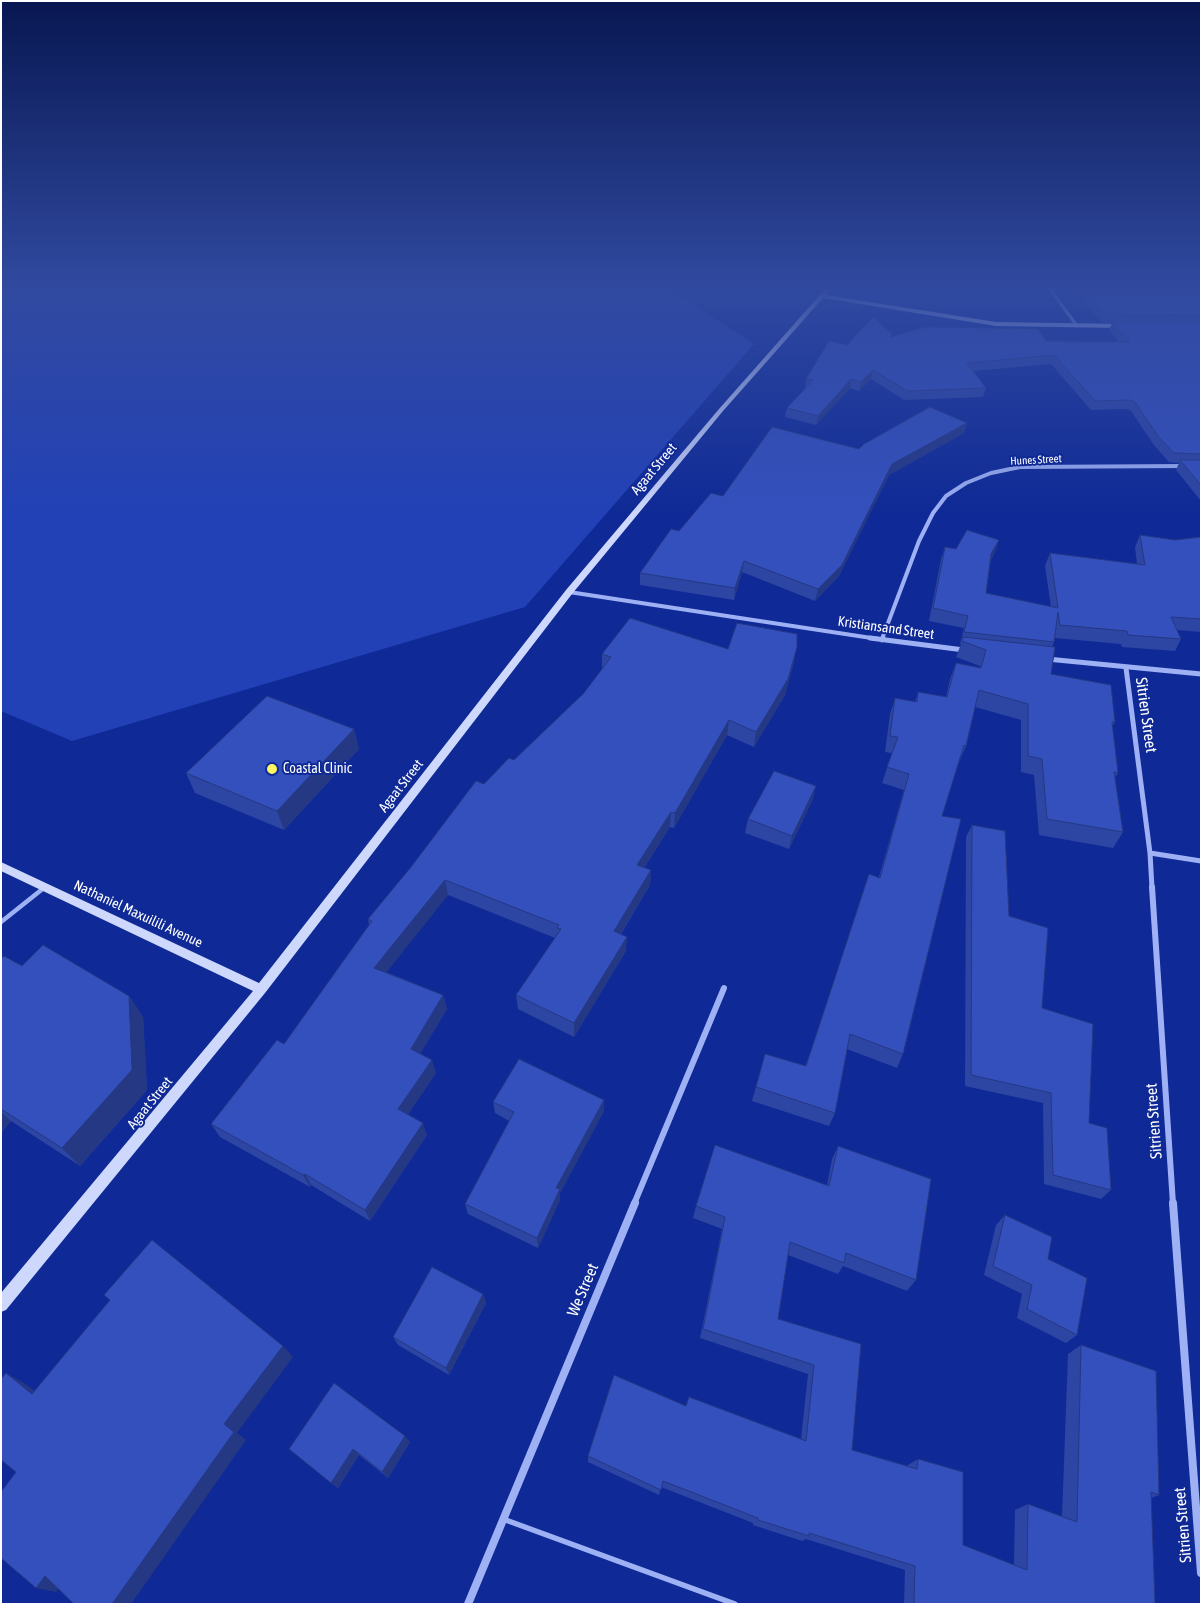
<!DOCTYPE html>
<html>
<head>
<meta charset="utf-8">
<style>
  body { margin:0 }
  #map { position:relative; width:1202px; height:1605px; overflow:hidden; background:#0f2a96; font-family:"Asap Condensed",sans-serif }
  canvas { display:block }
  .frame { position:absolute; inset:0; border:2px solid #fff; pointer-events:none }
</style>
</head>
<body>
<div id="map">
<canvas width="1202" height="1605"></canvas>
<div class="frame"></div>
</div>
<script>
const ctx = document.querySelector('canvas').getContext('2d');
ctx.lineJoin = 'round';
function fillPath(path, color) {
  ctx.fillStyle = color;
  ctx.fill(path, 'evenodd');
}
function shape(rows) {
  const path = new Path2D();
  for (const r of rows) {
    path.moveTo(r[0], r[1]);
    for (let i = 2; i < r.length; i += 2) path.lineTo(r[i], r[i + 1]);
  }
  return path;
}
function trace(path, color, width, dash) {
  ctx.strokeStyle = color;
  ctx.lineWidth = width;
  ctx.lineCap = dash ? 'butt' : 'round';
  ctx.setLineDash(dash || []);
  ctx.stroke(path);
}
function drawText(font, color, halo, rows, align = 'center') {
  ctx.font = font + ' "Asap Condensed",sans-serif';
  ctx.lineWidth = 4;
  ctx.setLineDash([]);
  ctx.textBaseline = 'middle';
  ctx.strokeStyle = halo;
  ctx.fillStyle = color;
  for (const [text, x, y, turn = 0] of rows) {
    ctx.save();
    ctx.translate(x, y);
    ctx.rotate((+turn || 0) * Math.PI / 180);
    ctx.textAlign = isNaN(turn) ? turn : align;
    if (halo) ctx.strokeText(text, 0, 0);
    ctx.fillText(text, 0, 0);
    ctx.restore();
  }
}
fillPath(shape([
  [1,289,669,289,754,344,525,607,72,741,1,711]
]), '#2241b6');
trace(shape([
  [1,922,45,887]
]), '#9eb1f4', 4.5);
trace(shape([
  [503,1519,735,1604]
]), '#9eb1f4', 5.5);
trace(shape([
  [1050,289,1077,326]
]), '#9eb1f4', 3);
trace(shape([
  [569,592,878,639],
  [882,639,919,541,933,513,946,496,966,483,991,473,1020,467,1183,466]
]), '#9eb1f4', 4);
trace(shape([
  [870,638,964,650],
  [882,640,883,638],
  [1047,659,1201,674],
  [1126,668,1150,853,1152,888],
  [1150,853,1201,861]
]), '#9eb1f4', 5);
trace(shape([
  [1152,887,1173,1204],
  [634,1204,724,988]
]), '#9eb1f4', 6);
trace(shape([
  [1173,1203,1201,1573],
  [468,1604,635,1203]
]), '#9eb1f4', 8);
fillPath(shape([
  [825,289,831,289,826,295,996,322,1122,324,1125,326,1122,328,996,326,823,298,723,411,572,594,265,993,6,1310,1,1312,1,1293,253,991,1,871,1,862,259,983,566,590,719,409,825,289]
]), '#ced8fd');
fillPath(shape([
  [1073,289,1201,289,1201,501,1176,470,1179,463,1169,462,1154,445,1131,411,1126,409,1091,410,1051,364,973,371,986,388,983,397,904,400,871,379,859,391,850,388,816,425,785,417,787,408,806,388,805,388,806,379,847,345,892,334,891,336,1119,342,1109,330,1112,323,1102,323],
  [967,423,964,433,889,475,839,576,815,601,742,572,734,600,640,585,640,573,679,531,723,496,859,449],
  [1140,535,1175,540,1201,537,1201,632,1177,630,1181,639,1175,651,1122,647,1121,644,1055,638,1054,642,1052,647,1051,674,1115,722,1112,727,1118,773,1115,777,1123,832,1113,848,1039,835,1034,775,1021,772,1021,720,975,707,966,746,959,762,942,816,903,1054,897,1068,847,1049,835,1113,829,1126,752,1101,765,1054,805,1066,879,877,904,790,882,783,892,753,885,752,890,714,895,698,915,702,918,692,946,697,950,679,956,663,980,668,980,666,956,657,961,644,960,644,964,628,929,621,941,559,945,547,956,549,999,540,995,552,991,560,986,593,1051,607,1045,566,1050,553,1137,564,1135,547],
  [728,649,794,662,785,695,754,747,727,735,674,828,670,827,644,868,651,870,650,885,621,934,626,951,574,1037,518,1009,516,995,555,938,448,895,386,972,443,995,447,1009,420,1054,436,1073,408,1114,427,1135,370,1221,311,1185,310,1187,220,1137,211,1124,284,1044,369,925,368,919,484,784,514,760,584,693,602,669,602,654],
  [354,729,359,749,284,830,195,793,186,773],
  [813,799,789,849,745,833,748,819],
  [972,825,1009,916,1042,1008,1089,1123,1111,1190,1101,1199,1044,1184,1043,1103,965,1086,966,837],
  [1,959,129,996,143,1017,147,1090,80,1166,11,1121,1,1133],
  [604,1100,604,1111,560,1193,560,1200,538,1248,468,1214,465,1204,509,1121,495,1113,493,1102],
  [838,1146,916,1280,907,1291,843,1266,838,1274,788,1255,778,1319,861,1344,852,1450,908,1466,908,1465,918,1459,963,1545,1014,1565,1015,1510,1028,1504,1062,1517,1068,1354,1081,1345,1159,1495,1151,1498,1155,1604,904,1604,905,1570,806,1539,802,1541,753,1525,753,1523,661,1487,659,1495,588,1462,588,1456,686,1406,689,1397,801,1439,808,1374,700,1338,722,1229,693,1218,696,1206,827,1185,832,1159],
  [1005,1215,1048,1259,1077,1335,1066,1343,1017,1318,1022,1294,984,1275,996,1225],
  [483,1294,486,1303,449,1375,398,1345,393,1337],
  [334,1383,410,1442,388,1478,359,1455,338,1488,331,1483]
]), '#2d45a3');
fillPath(shape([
  [873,370,871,379,859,391,861,382],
  [851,379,850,388,816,425,818,416],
  [967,423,964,433,889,475,839,576,815,601,818,589,892,464],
  [999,540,995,552,987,566,991,554],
  [744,561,742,572,734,600,735,588],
  [797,647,794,662,785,695,754,747,756,732],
  [729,720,727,735,674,828,675,813],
  [354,729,359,749,284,830,277,811],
  [816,786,813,799,789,849,792,836],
  [671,812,670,827,637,880,637,865],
  [651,870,650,885,613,946,614,931],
  [445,880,448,895,379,982,374,968],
  [627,937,626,951,574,1037,574,1023],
  [443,995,447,1009,415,1062,411,1049],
  [129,996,143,1017,147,1090,80,1166,62,1148],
  [432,1060,436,1073,403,1122,398,1109],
  [604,1100,604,1111,560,1193,560,1200,538,1248,537,1238,556,1188],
  [1,1112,11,1121,1,1133],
  [423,1123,427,1135,370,1221,365,1210],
  [305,1174,311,1185,310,1187,303,1175],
  [483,1294,486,1303,449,1375,446,1368],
  [283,1346,293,1357,237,1433,246,1440,131,1604,112,1604,224,1424],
  [6,1373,24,1383,50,1403,32,1394],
  [405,1436,410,1442,388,1478,382,1472],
  [353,1449,359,1455,338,1488,331,1483],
  [45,1576,64,1580,56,1592,36,1588]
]), '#243884');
const building = shape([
  [1083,289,1201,289,1201,315,1105,314,1083,289],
  [873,317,892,334,890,337,926,327,1038,329,1046,341,1130,342,1112,322,1201,322,1201,454,1174,453,1158,436,1135,402,1130,400,1095,401,1054,355,967,363,986,388,907,391,873,370,861,382,851,379,818,416,787,408,813,380,806,379,829,341,847,345,873,317],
  [930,407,967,423,892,464,842,565,818,589,744,561,735,588,640,573,671,529,679,531,711,493,723,496,772,427,859,449,864,444,930,407],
  [1180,460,1201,460,1201,485,1180,460],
  [967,530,999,540,991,554,986,593,1058,608,1050,553,1145,565,1140,535,1175,540,1201,537,1201,619,1171,617,1181,639,1128,635,1127,631,1060,625,1058,612,1054,642,964,632,968,616,933,608,945,547,956,549,967,530],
  [630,618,728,649,737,623,797,634,797,647,788,679,756,732,729,720,675,813,671,812,637,865,651,870,614,931,627,937,574,1023,516,995,561,929,557,928,559,925,445,880,374,968,443,995,411,1049,432,1060,398,1109,423,1123,365,1210,305,1174,303,1175,211,1124,277,1040,284,1044,372,921,368,919,411,867,476,781,484,784,509,758,514,760,584,693,611,657,602,654,630,618],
  [963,637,1055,647,1051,674,1111,685,1115,722,1112,722,1118,773,1114,772,1123,832,1047,819,1042,759,1028,756,1028,704,979,690,966,746,964,745,942,816,961,819,903,1054,850,1034,835,1113,756,1087,765,1054,806,1066,869,874,880,878,909,774,887,767,898,737,890,736,895,698,917,702,918,692,947,697,956,663,981,668,986,650,962,641,963,637],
  [267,696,354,729,277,811,186,773,267,696],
  [774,771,816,786,792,836,748,819,774,771],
  [972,825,1005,831,1009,916,1048,928,1042,1008,1093,1024,1089,1123,1107,1128,1111,1190,1053,1175,1051,1093,971,1075,972,825],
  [43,945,129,996,132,1070,62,1148,1,1109,1,959,4,956,22,966,43,945],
  [519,1059,604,1100,556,1188,560,1189,537,1238,465,1204,514,1112,493,1102,519,1059],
  [715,1145,829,1186,838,1146,931,1179,916,1280,846,1253,844,1263,790,1242,778,1319,861,1344,852,1450,917,1469,918,1459,963,1472,963,1545,1027,1570,1028,1504,1077,1522,1081,1345,1156,1371,1159,1495,1151,1492,1155,1604,914,1604,915,1566,809,1533,809,1536,758,1520,758,1518,663,1481,661,1490,588,1456,614,1375,686,1406,689,1397,806,1441,814,1365,703,1329,725,1217,696,1206,715,1145],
  [1005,1215,1052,1237,1048,1259,1087,1278,1077,1335,1027,1309,1032,1285,993,1266,1005,1215],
  [152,1240,283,1346,224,1424,234,1432,112,1604,74,1604,45,1576,36,1588,1,1558,1,1492,16,1472,1,1460,1,1379,6,1373,32,1394,110,1300,104,1295,152,1240],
  [432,1267,483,1294,446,1368,393,1337,432,1267],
  [334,1383,405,1436,382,1472,353,1449,331,1483,289,1449,334,1383]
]);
fillPath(building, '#3450bd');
trace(building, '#243884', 1);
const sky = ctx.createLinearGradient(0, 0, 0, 514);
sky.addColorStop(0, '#081752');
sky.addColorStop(0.56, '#314aa0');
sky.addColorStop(1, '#314aa000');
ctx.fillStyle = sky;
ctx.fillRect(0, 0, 1202, 514);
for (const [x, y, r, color] of [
  [272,769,6,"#fff762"]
]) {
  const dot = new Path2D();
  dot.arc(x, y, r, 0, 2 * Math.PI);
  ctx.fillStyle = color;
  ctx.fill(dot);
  trace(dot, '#0f2a96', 2);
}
drawText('11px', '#fff', '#0f2a96', [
  ["Hunes Street",1036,460,-3]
]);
drawText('14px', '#fff', '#0f2a96', [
  ["Agaat Street",654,469,-50],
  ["Kristiansand Street",886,628,8],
  ["Agaat Street",401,786,-52],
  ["Nathaniel Maxuilili Avenue",138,914,25],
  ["Agaat Street",150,1103,-51]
]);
drawText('14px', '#fff', '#0f2a96', [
  ["Coastal Clinic",283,769]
], 'left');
drawText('16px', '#fff', '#0f2a96', [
  ["Sitrien Street",1146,715,82],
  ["Sitrien Street",1154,1121,-94],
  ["We Street",583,1290,-67],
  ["Sitrien Street",1183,1525,-95]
]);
</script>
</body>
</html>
